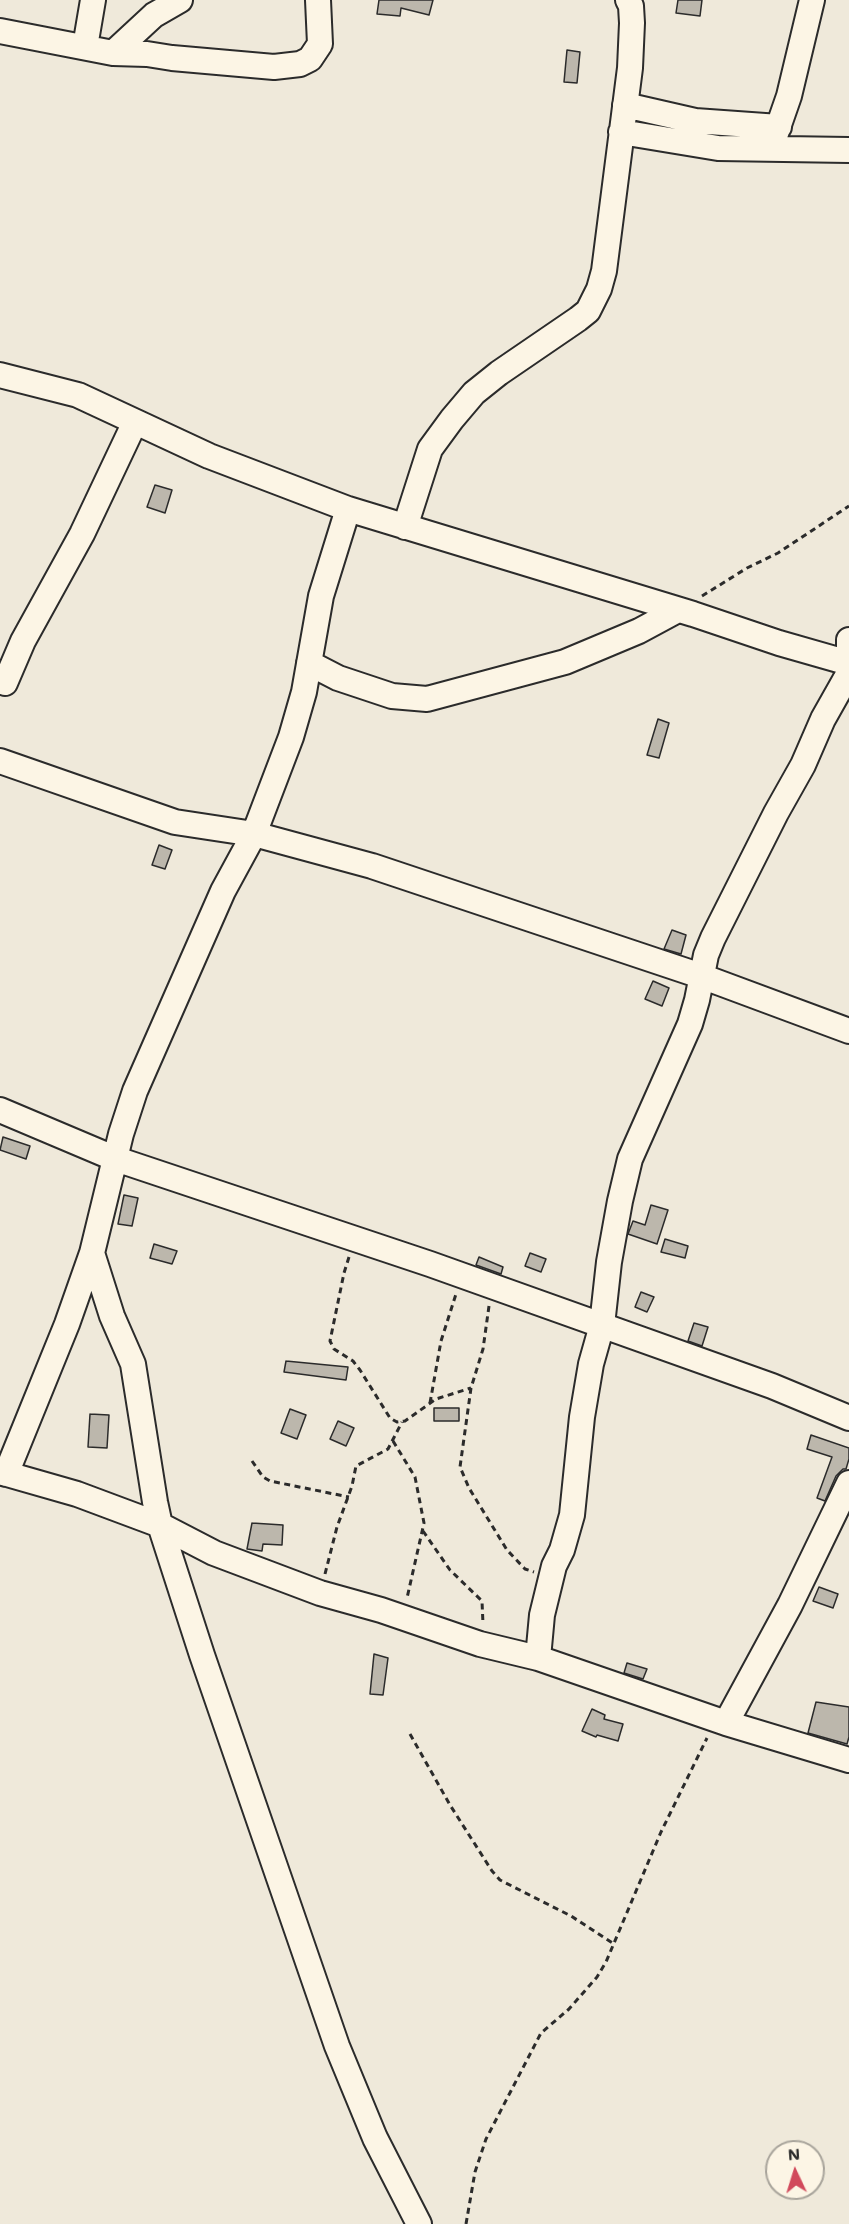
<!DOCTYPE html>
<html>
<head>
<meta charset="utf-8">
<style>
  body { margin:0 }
  #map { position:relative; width:849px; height:2224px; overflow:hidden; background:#efe9da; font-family:Mali,sans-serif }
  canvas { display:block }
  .north { position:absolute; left:765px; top:2140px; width:60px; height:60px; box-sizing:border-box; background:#fcf5e5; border:2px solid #a8a49b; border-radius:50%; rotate:356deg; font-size:16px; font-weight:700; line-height:24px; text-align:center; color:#2b2b2b }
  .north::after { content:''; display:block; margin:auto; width:21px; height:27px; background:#d1495b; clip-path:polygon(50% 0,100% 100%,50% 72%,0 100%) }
</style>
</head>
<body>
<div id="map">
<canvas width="849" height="2224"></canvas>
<div class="north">N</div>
</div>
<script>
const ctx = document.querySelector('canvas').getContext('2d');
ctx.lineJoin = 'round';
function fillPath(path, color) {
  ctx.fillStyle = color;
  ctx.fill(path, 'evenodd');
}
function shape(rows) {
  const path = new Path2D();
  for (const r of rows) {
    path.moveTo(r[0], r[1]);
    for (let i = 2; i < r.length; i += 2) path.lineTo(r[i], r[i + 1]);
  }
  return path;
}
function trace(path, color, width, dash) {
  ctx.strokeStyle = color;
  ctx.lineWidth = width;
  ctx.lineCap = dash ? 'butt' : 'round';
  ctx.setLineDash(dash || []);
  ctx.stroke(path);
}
const building = shape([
  [379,0,433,0,429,15,401,8,400,16,377,14,379,0],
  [678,0,702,0,700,16,676,13,678,0],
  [567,50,580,52,577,83,564,82,567,50],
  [155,485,172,490,165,513,147,507,155,485],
  [658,719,669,723,659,758,647,755,658,719],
  [159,845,172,850,165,869,152,865,159,845],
  [672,930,686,935,681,954,664,949,672,930],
  [653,981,669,988,662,1006,645,999,653,981],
  [3,1137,30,1146,26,1159,0,1150,3,1137],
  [124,1195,138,1198,132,1226,118,1224,124,1195],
  [651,1205,668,1210,657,1244,628,1234,633,1221,645,1225,651,1205],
  [665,1239,688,1246,685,1258,661,1252,665,1239],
  [154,1244,177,1251,172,1264,150,1258,154,1244],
  [530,1253,546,1259,541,1272,525,1266,530,1253],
  [479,1257,503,1267,501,1274,476,1265,479,1257],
  [641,1292,654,1297,647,1312,635,1307,641,1292],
  [694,1323,708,1327,702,1346,688,1341,694,1323],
  [286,1361,348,1367,346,1380,284,1372,286,1361],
  [434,1408,459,1408,459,1421,434,1421,434,1408],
  [290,1409,306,1415,297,1439,281,1433,290,1409],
  [90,1414,109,1415,107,1448,88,1447,90,1414],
  [338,1421,354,1428,346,1446,330,1439,338,1421],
  [811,1435,849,1448,849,1459,846,1469,843,1469,836,1476,825,1501,817,1498,832,1457,807,1449,811,1435],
  [252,1523,283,1525,282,1545,263,1544,262,1551,247,1549,252,1523],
  [819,1587,838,1594,833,1608,813,1601,819,1587],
  [374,1654,388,1658,383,1695,370,1694,374,1654],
  [627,1663,647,1669,643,1679,624,1673,627,1663],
  [816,1702,849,1707,849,1737,847,1744,808,1733,816,1702],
  [592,1709,605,1715,604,1719,623,1724,618,1741,597,1735,596,1737,582,1731,592,1709]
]);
fillPath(building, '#bcb7ac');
trace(building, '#2b2b2b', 1.5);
const minor = shape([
  [0,31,113,53,147,54,172,58,274,67,300,64,310,59,320,44,318,0],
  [85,47,93,0],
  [113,53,154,15,180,0],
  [625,105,695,121,779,127],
  [621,132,718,148,849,150],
  [773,142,789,96,812,0],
  [0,375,78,395,209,456,348,509,693,614,779,643,849,663],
  [348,509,321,596,304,692,291,737,254,834,223,891,135,1091,121,1134,92,1253,112,1316,133,1364,155,1502,160,1525,202,1655,337,2046,375,2138,419,2224],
  [405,527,430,449,452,419,474,393,499,373,578,319,588,311,599,289,604,271,630,68,632,23,631,6,628,0],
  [309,663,338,678,392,696,427,699,565,662,639,631,678,610],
  [5,683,23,641,82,534,135,422],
  [0,761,175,822,254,834,372,866,701,976,849,1031],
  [0,1110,116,1159,430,1264,772,1386,849,1418],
  [0,1472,77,1494,160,1525,214,1553,320,1593,381,1610,480,1644,538,1658,726,1723,849,1760],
  [6,1474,67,1324,92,1253],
  [538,1658,542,1615,554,1566,562,1550,572,1515,582,1417,591,1364,602,1325,609,1262,620,1201,630,1159,690,1024,697,1000,706,955,713,938,776,813,803,765,823,719,845,680,849,672,849,640],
  [726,1723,790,1605,849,1483]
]);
trace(minor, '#2b2b2b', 28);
trace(shape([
  [702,596,747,568,778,553,849,506],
  [349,1257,344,1273,330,1341,334,1349,353,1361,360,1370,390,1418,397,1422,405,1421,436,1399,471,1388],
  [489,1306,483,1349,471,1388,460,1467,469,1488,507,1550,525,1569,534,1572],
  [430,1403,441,1341,456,1294],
  [393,1441,415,1477,424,1523,407,1598],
  [252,1461,263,1477,270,1481,349,1497],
  [423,1531,450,1570,482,1601,483,1624],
  [325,1574,337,1527,352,1486,356,1466,388,1449,402,1422],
  [410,1734,450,1805,492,1871,500,1880,571,1916,614,1944],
  [466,2224,475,2172,486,2139,541,2033,569,2009,597,1977,606,1962,661,1832,707,1738]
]), '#2b2b2b', 3, [6, 4.5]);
trace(minor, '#fcf5e5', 24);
</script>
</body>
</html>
